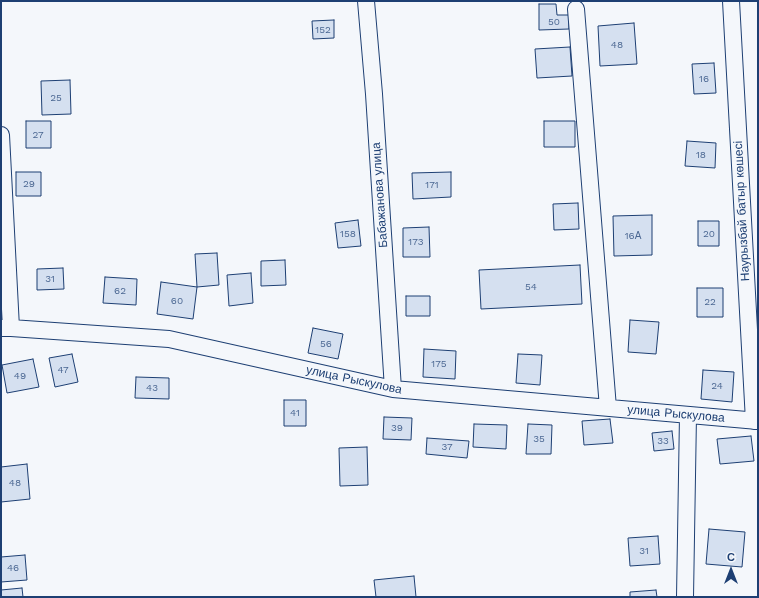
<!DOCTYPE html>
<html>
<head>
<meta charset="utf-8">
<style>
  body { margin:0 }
  #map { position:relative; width:759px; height:598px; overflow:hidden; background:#f4f7fb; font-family:"Work Sans",sans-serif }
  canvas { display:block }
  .frame { position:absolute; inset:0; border:2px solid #1d3f73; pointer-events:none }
  .north { position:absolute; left:711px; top:550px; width:40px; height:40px; -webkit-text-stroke:3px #f4f7fb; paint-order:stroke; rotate:0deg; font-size:11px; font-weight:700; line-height:16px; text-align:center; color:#1d3f73 }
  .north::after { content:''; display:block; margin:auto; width:14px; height:18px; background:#1d3f73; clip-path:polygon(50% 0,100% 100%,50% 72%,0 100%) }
</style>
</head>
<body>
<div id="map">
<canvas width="759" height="598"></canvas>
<div class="frame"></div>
<div class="north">С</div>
</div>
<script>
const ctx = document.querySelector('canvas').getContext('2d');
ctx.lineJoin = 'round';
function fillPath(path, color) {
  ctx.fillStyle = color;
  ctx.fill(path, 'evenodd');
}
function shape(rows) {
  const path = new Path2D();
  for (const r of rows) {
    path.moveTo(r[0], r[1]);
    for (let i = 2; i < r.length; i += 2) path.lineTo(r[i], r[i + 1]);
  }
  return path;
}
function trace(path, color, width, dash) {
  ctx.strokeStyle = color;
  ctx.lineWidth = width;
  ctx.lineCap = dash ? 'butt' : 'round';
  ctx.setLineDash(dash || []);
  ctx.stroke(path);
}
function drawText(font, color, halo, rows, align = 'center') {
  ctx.font = font + ' "Work Sans",sans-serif';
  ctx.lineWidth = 3;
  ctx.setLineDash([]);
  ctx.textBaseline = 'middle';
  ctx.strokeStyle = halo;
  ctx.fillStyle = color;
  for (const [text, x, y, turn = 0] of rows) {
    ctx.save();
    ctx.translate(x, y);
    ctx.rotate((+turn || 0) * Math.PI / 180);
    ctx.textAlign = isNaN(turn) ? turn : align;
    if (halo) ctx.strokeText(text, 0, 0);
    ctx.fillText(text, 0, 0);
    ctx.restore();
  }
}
const building = shape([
  [539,4,556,4,557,15,569,15,569,29,539,30,539,4],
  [334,20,334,38,313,39,312,21,334,20],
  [634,23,637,64,600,66,598,26,634,23],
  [570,47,572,76,537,78,535,49,570,47],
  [714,63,716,93,694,94,692,64,714,63],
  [70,80,71,114,42,115,41,81,70,80],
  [26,121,51,121,51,148,26,148,26,121],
  [544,121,575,121,575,147,544,147,544,121],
  [687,141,716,143,715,168,685,166,687,141],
  [16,172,41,172,41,196,16,196,16,172],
  [451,172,451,197,413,199,412,173,451,172],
  [578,203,579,229,554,230,553,204,578,203],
  [652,215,652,255,614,256,613,216,652,215],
  [358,220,361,246,338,248,335,223,358,220],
  [698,221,719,221,719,246,698,246,698,221],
  [429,227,430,257,403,257,403,228,429,227],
  [217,253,219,285,197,287,195,254,217,253],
  [285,260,286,285,261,286,261,261,285,260],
  [580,265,582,304,481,309,479,270,580,265],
  [63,268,64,289,37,290,37,269,63,268],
  [251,273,253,303,229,306,227,275,251,273],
  [105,277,137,279,136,305,103,303,105,277],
  [161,282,197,287,193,319,157,314,161,282],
  [697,288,723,288,723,317,697,317,697,288],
  [406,296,430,296,430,316,406,316,406,296],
  [630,320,659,322,656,354,628,352,630,320],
  [313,328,343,334,338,359,308,353,313,328],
  [424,349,456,351,455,379,423,377,424,349],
  [72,354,78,382,55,387,49,358,72,354],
  [518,354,542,355,540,385,516,383,518,354],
  [33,359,39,387,7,393,2,365,33,359],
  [703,370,734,372,732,402,701,399,703,370],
  [136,377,169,378,169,399,135,398,136,377],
  [284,400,306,400,306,426,284,426,284,400],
  [384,417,412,418,411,440,383,439,384,417],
  [610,419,613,443,584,445,582,421,610,419],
  [474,424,507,425,506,449,473,447,474,424],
  [528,424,552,425,551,454,526,454,528,424],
  [672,431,674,449,654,451,652,433,672,431],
  [751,436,754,461,720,464,717,439,751,436],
  [427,438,469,441,467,458,426,454,427,438],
  [367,447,368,485,340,486,339,448,367,447],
  [27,464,30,499,1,502,1,467,27,464],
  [709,529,745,532,742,567,706,564,709,529],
  [658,536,660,564,630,566,628,538,658,536],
  [25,555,27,580,1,582,1,557,25,555],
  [414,576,416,597,376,597,374,580,414,576],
  [22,588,23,597,1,597,1,590,22,588],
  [656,590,657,597,630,597,630,592,656,590]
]);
fillPath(building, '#d5e0f0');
trace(building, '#1d3f73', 1);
const minor = shape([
  [366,1,374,94,393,389],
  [731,1,754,421],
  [576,9,608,408],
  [1,135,11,328],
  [1,328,11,328,169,339,393,389,758,421],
  [685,597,688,415]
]);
trace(minor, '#1d3f73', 18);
trace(minor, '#f4f7fb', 16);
drawText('10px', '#4b6792', null, [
  ["50",554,22],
  ["152",323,30],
  ["48",617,45],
  ["16",704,79],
  ["25",56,98],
  ["27",38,135],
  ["18",701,155],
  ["29",29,184],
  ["171",432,185],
  ["158",348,234],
  ["20",709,234],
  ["16А",633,236],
  ["173",416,242],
  ["31",50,279],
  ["54",531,287],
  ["62",120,291],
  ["60",177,301],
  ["22",710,302],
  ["56",326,344],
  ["175",439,364],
  ["47",63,370],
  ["49",20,376],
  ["24",717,386],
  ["43",152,388],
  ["41",295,413],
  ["39",397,428],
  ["35",539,439],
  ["33",663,441],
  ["37",447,447],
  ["48",15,483],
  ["31",644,551],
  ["46",13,568]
]);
drawText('12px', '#1d3f73', '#f4f7fb', [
  ["Бабажанова улица",380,195,-94],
  ["Наурызбай батыр көшесі",742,211,-93],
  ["улица Рыскулова",354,380,12],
  ["улица Рыскулова",676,414,5]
]);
</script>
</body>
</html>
